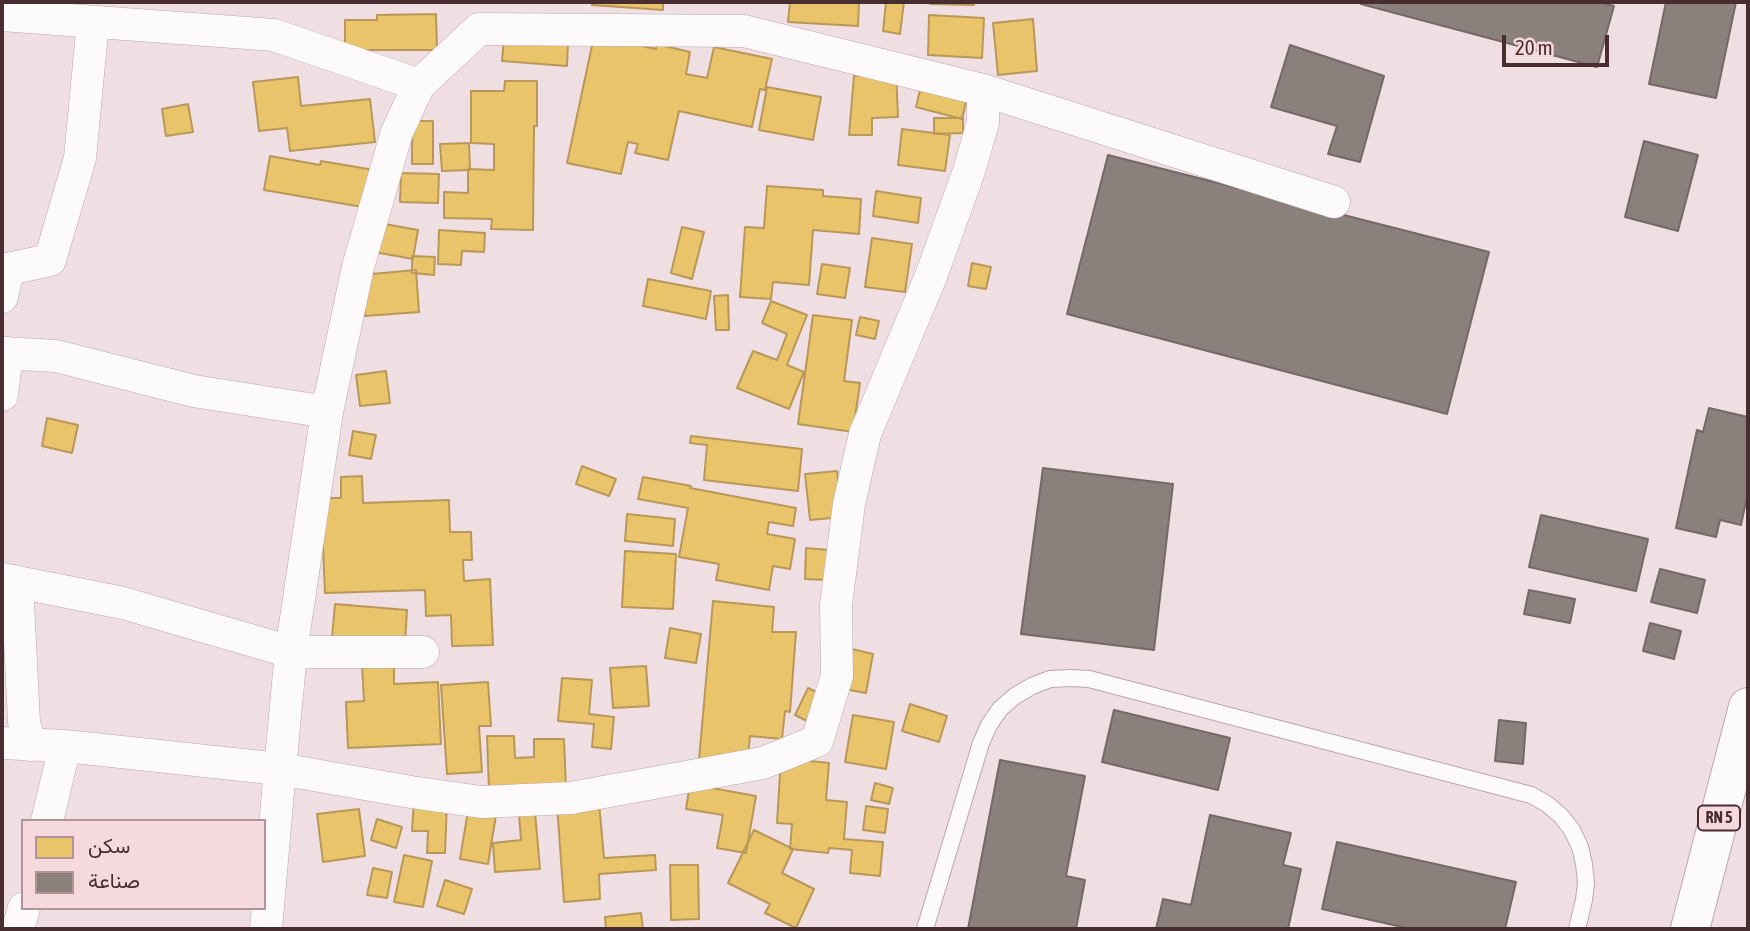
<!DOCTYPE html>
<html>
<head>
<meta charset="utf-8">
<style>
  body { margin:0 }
  #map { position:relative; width:1750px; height:931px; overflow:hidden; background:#f0dfe2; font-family:"Asap Condensed",Vazirmatn,sans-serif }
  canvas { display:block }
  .frame { position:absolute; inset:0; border:4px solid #482d31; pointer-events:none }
  .legend { position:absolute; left:21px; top:819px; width:245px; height:91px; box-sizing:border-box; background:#f6d9dd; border:2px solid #b09498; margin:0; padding:9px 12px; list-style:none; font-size:21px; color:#482d31 }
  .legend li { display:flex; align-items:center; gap:14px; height:35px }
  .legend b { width:35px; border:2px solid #b09498 }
  .scale { position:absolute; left:1502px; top:35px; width:107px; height:32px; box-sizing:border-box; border:4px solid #482d31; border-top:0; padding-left:9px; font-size:21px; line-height:24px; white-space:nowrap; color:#482d31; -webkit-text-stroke:5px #f6d9dd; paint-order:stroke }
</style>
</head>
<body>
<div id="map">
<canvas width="1750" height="931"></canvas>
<div class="frame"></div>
<ul class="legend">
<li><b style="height:19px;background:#e9c46a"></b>سكن</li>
<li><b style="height:19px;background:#8a817c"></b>صناعة</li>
</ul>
<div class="scale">20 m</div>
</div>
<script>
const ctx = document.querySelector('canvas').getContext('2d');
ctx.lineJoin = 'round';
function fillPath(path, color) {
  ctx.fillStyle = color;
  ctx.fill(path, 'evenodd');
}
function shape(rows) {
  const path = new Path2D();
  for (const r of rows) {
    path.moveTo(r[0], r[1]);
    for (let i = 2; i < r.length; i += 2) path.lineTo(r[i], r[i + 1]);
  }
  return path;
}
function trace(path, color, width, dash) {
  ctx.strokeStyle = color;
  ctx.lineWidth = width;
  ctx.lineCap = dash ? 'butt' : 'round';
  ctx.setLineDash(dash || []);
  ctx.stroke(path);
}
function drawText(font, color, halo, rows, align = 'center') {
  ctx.font = font + ' "Asap Condensed",sans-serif';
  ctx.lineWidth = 7;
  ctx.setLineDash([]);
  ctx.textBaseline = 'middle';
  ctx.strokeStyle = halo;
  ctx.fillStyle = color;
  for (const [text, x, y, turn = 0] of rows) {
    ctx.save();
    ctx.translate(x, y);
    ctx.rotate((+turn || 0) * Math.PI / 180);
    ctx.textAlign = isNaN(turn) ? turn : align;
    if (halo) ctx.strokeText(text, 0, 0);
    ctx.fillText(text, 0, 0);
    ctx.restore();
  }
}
const homes = shape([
  [592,2,663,2,663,10,592,5,592,2],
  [790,2,859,2,858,26,788,22,790,2],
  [886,2,904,2,900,34,883,31,886,2],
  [930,2,974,2,974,5,930,4,930,2],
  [436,14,437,50,345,50,345,20,377,20,377,15,436,14],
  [929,15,984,18,982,58,928,55,929,15],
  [1033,19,1037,71,998,75,993,23,1033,19],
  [594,36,656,49,656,44,690,52,686,74,707,78,714,47,772,59,765,90,760,89,752,127,679,111,668,160,635,153,638,144,628,142,621,174,567,163,594,36],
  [504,38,568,42,567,66,502,61,504,38],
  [896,70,898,117,872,118,872,135,849,135,854,76,896,70],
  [298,77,301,106,370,99,375,142,290,151,287,128,259,131,253,82,298,77],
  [505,81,537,81,537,126,534,126,533,230,491,229,492,219,444,218,444,192,468,193,468,169,494,170,494,144,471,143,471,91,504,91,505,81],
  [921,86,967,98,962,119,916,107,921,86],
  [767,87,821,97,813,140,759,130,767,87],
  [188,104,193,132,166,136,162,109,188,104],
  [934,118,963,118,963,133,934,134,934,118],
  [412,121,433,121,433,164,412,164,412,121],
  [902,129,950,135,945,171,898,165,902,129],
  [469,143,470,170,442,171,440,144,469,143],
  [270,156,320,165,321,161,374,170,368,208,264,190,270,156],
  [401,173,439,174,438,203,400,202,401,173],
  [767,186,823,190,823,196,861,199,859,234,813,230,809,285,773,282,771,299,740,297,745,227,764,228,767,186],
  [876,191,921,198,918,223,873,216,876,191],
  [379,223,418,230,413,259,374,252,379,223],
  [682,227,704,232,692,279,671,273,682,227],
  [439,230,485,233,484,252,462,251,461,265,438,264,439,230],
  [872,238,912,244,905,292,865,287,872,238],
  [412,256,435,257,434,275,412,273,412,256],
  [972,263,991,267,986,289,968,286,972,263],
  [822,264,850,268,845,298,817,294,822,264],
  [416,270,419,312,365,316,361,275,416,270],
  [648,279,711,291,706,319,643,306,648,279],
  [728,295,729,330,716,330,714,296,728,295],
  [771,301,807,315,787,365,804,372,789,409,737,388,753,351,777,360,787,334,762,323,771,301],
  [813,315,852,320,844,381,860,383,853,432,798,424,813,315],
  [860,317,879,321,875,339,856,335,860,317],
  [386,371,390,403,360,406,356,375,386,371],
  [47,418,78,425,72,453,42,446,47,418],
  [353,431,376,435,371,459,349,455,353,431],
  [691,436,802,449,798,491,704,480,707,445,690,443,691,436],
  [582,466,616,479,609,496,576,484,582,466],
  [837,471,842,517,810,520,805,474,837,471],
  [362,476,363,503,449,500,450,532,471,532,472,560,463,560,464,581,490,579,493,645,452,646,451,615,426,616,425,590,325,593,321,498,341,498,341,477,362,476],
  [643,477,691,486,690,488,796,508,793,526,769,522,767,534,795,539,790,569,773,566,769,590,716,580,719,564,679,557,688,508,638,499,643,477],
  [627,514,675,519,673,546,625,541,627,514],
  [806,548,829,550,827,580,805,579,806,548],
  [625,551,676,554,673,609,622,607,625,551],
  [713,601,774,607,772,632,796,632,790,712,785,711,782,739,750,736,747,765,699,760,713,601],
  [335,604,407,610,405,643,332,637,335,604],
  [670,628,701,634,696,663,665,658,670,628],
  [852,649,873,654,866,693,844,689,852,649],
  [394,663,394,684,438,682,441,744,348,748,346,702,364,701,362,665,394,663],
  [646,666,649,706,613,708,610,668,646,666],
  [562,678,592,680,589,714,614,717,611,749,592,747,594,724,558,721,562,678],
  [488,682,491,726,479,726,482,772,447,774,441,685,488,682],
  [808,688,828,698,815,725,795,715,808,688],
  [910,704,947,716,939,742,902,731,910,704],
  [853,715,894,722,886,769,845,762,853,715],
  [487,736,514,736,515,758,534,757,534,739,564,739,566,788,489,790,487,736],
  [781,758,829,763,826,800,847,802,844,839,883,842,880,876,850,873,852,850,829,848,828,853,790,849,792,824,777,823,781,758],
  [875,783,893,788,889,804,871,800,875,783],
  [690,784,756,796,746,853,717,848,723,815,686,809,690,784],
  [414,800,447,802,445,853,427,853,428,831,412,831,414,800],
  [599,802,604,858,655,855,656,870,599,874,600,899,564,902,557,805,599,802],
  [866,806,888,809,885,833,863,830,866,806],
  [359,809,365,856,323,862,317,814,359,809],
  [468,811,496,815,488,864,460,859,468,811],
  [535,812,540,869,495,872,493,843,521,840,519,814,535,812],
  [377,819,402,827,396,848,371,840,377,819],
  [754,830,793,849,782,873,814,889,796,928,765,913,770,904,728,883,754,830],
  [404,855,432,861,423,907,394,902,404,855],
  [670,865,698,865,699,919,671,920,670,865],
  [373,868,392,872,387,898,367,895,373,868],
  [445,880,472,889,464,914,437,906,445,880],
  [641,913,643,929,606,929,605,917,641,913]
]);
fillPath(homes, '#e9c46a');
trace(homes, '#b99759', 2);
const industry = shape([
  [1362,2,1599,2,1614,6,1597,67,1361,4,1362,2],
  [1666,2,1736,2,1716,98,1649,84,1666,2],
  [1290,45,1384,76,1360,162,1328,154,1337,126,1271,107,1290,45],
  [1644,141,1698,155,1678,231,1625,217,1644,141],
  [1108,155,1489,252,1447,414,1067,314,1108,155],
  [1709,408,1748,417,1748,492,1741,525,1720,520,1716,537,1676,528,1697,430,1703,432,1709,408],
  [1043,468,1173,484,1154,650,1021,634,1043,468],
  [1541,515,1648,539,1636,591,1529,567,1541,515],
  [1660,569,1705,580,1697,613,1651,602,1660,569],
  [1529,590,1575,599,1570,623,1524,614,1529,590],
  [1650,623,1681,631,1674,659,1643,651,1650,623],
  [1114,710,1230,738,1218,790,1102,762,1114,710],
  [1499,720,1526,723,1523,764,1495,761,1499,720],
  [1000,760,1085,776,1066,876,1085,880,1076,929,968,929,1000,760],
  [1210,815,1291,833,1283,865,1301,869,1288,929,1156,929,1163,899,1191,905,1210,815],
  [1337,842,1516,882,1505,929,1411,929,1322,909,1337,842]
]);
fillPath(industry, '#8a817c');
trace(industry, '#766866', 2);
const lane = shape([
  [925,929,981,743,989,725,1000,709,1015,696,1032,686,1050,679,1070,678,1089,679,1531,795,1547,804,1561,816,1572,830,1580,847,1584,864,1586,883,1584,900,1577,929]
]);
const street = shape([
  [2,15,274,35,419,85],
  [983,90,1334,202],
  [2,269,8,269,50,260,80,158,93,22],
  [2,297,8,269],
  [2,353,56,356,194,391,327,412],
  [2,395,7,353],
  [2,579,123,603,291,652,423,652],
  [17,582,24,722,30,745],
  [2,743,65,746,280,769,411,792,481,802,571,798,763,763,817,741,837,676,836,605,849,504,865,434,931,276,969,171,983,122,983,90,744,31,479,29,419,85,397,132,358,267,327,412,291,652,280,769,266,929],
  [47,821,65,746],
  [18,929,24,908]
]);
const primary = shape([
  [1690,929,1748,707]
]);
trace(lane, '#bba7ab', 18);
trace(street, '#bba7ab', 33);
trace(primary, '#bba7ab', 40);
trace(lane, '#fdfafb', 16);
trace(street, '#fdfafb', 32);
trace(primary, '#fdfafb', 38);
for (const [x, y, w] of [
  [1719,818,42]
]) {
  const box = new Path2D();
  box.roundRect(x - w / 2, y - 12.5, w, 25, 5);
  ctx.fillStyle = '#f6d9dd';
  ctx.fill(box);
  trace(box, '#482d31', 2);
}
drawText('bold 16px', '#482d31', null, [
  ["RN 5",1719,818]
]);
</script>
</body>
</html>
